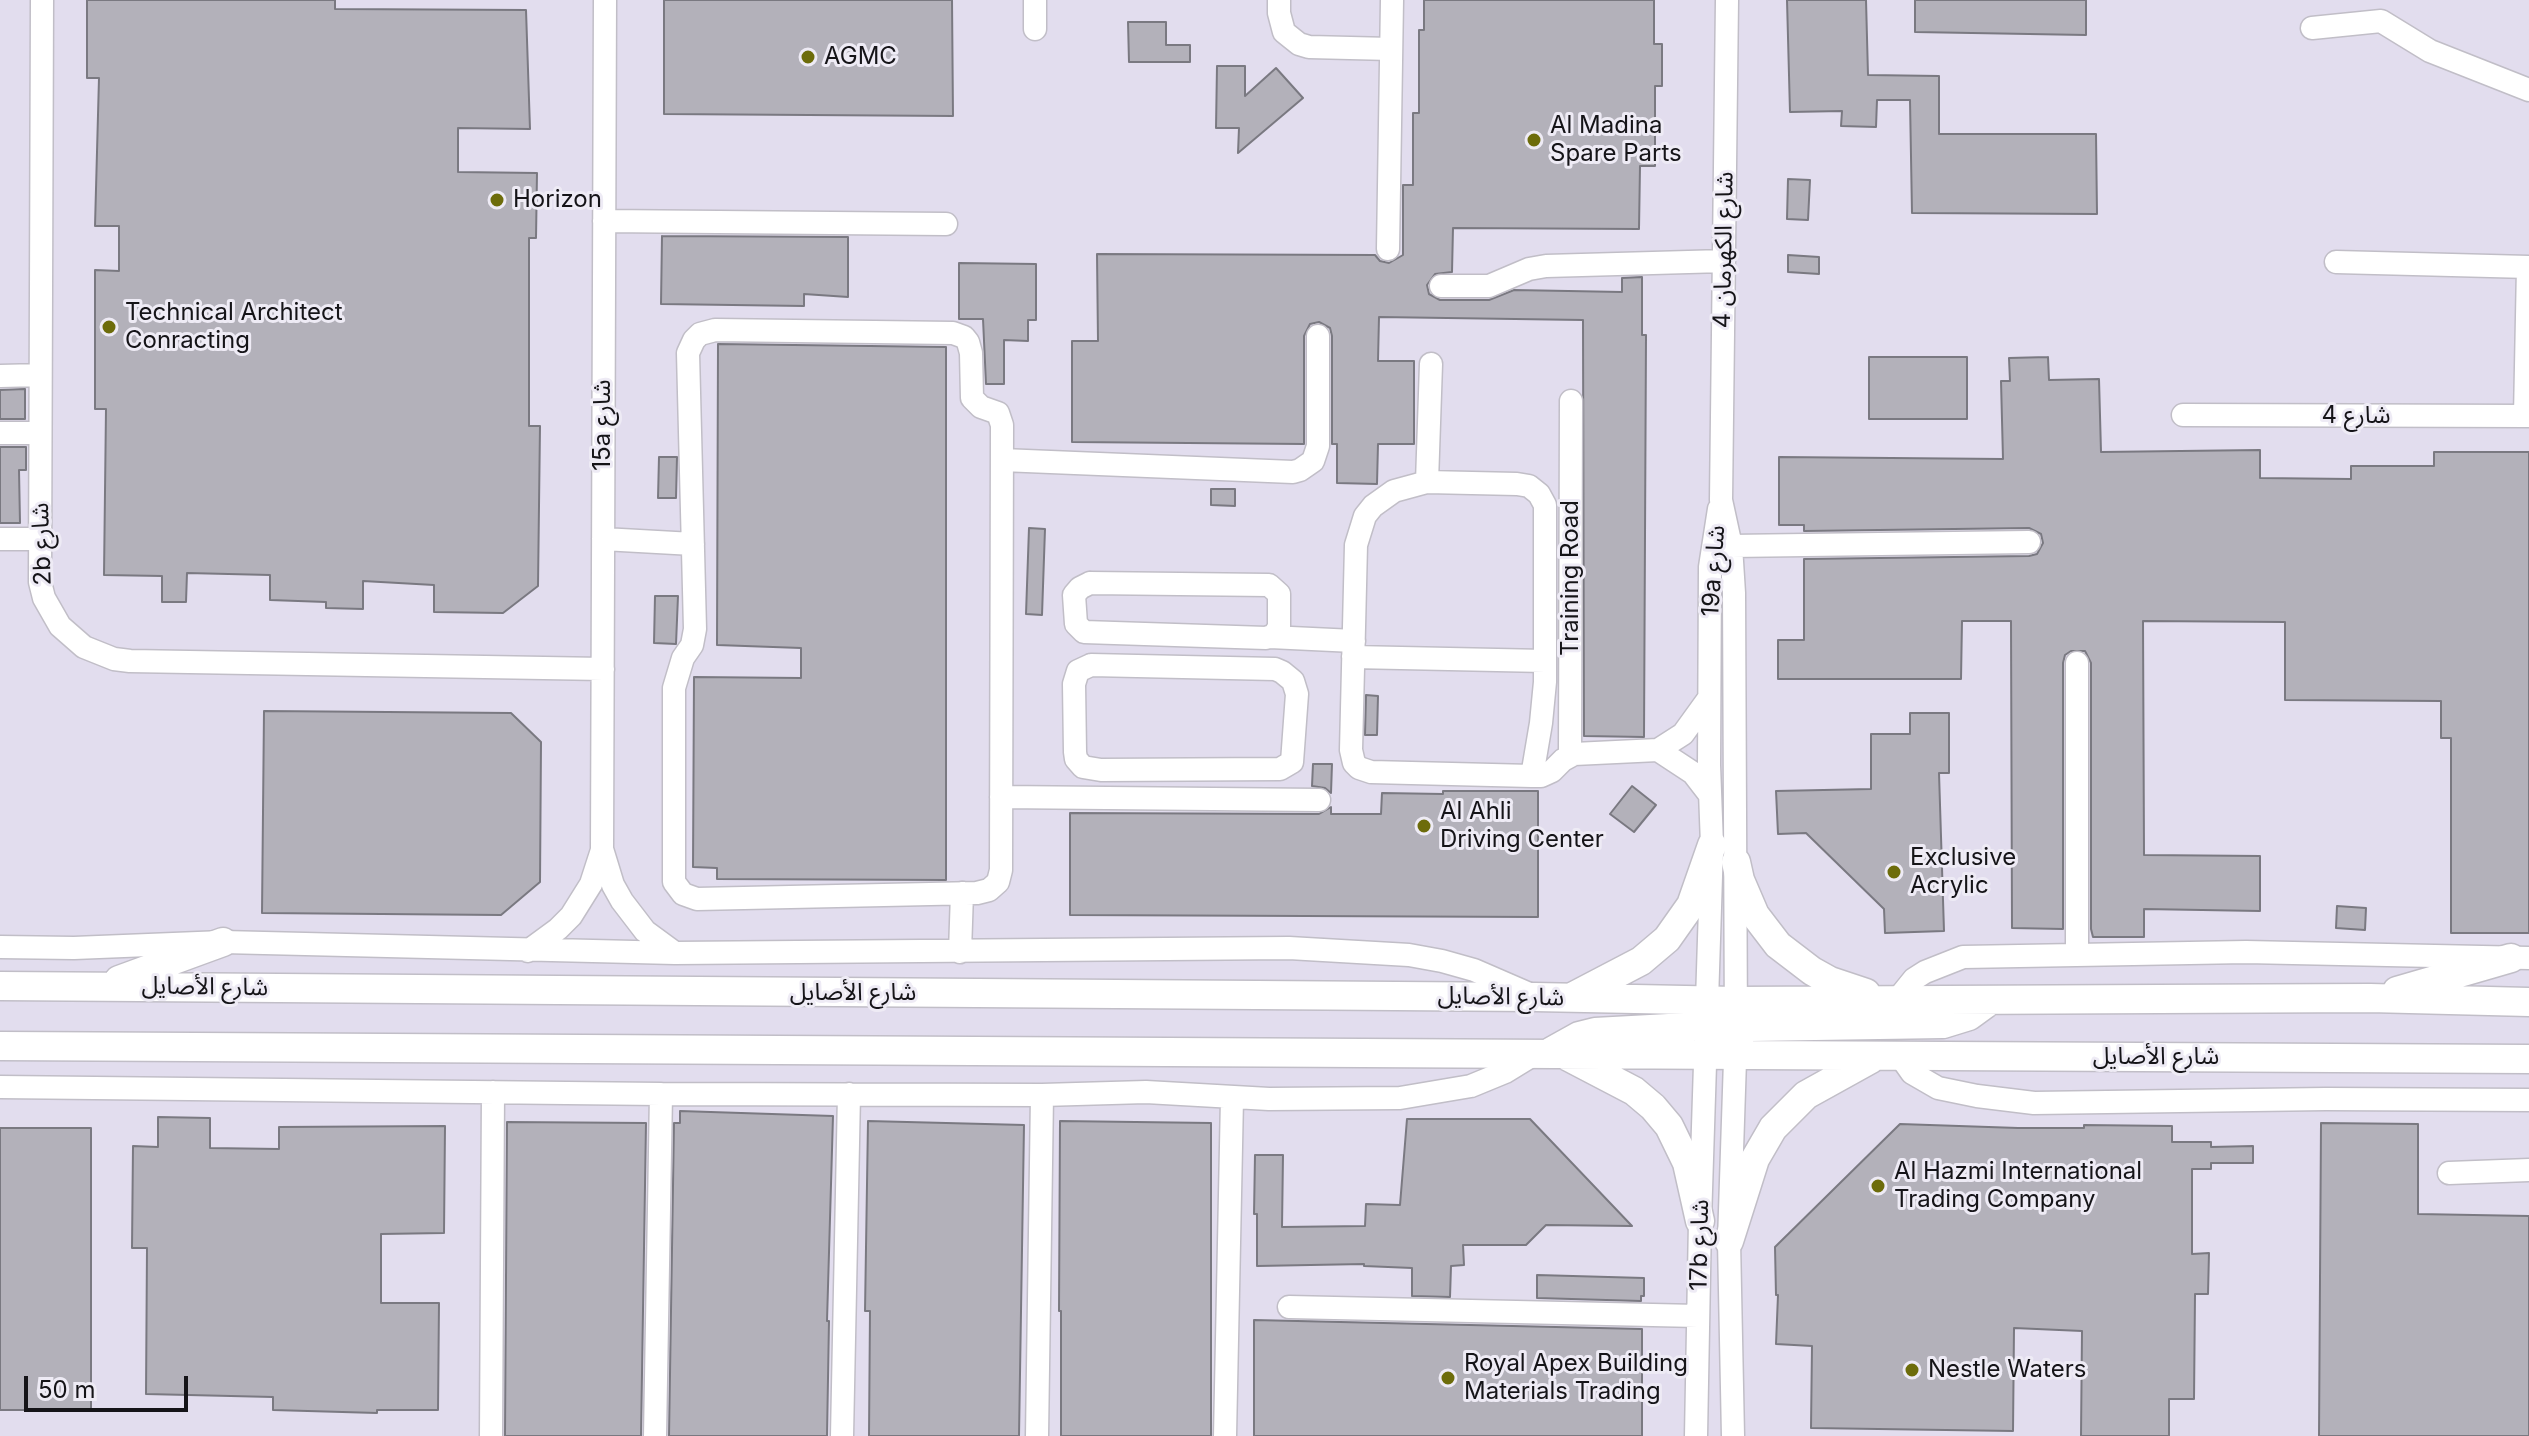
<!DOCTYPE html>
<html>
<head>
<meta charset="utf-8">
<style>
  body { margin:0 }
  #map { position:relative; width:2529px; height:1436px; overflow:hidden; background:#eeebf5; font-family:Inter,sans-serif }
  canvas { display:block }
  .scale { position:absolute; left:24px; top:1376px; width:164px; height:36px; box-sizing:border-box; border:4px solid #151418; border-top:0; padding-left:10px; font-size:24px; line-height:28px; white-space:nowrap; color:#151418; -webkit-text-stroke:6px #eeebf5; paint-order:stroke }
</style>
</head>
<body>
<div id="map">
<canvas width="2529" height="1436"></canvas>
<div class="scale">50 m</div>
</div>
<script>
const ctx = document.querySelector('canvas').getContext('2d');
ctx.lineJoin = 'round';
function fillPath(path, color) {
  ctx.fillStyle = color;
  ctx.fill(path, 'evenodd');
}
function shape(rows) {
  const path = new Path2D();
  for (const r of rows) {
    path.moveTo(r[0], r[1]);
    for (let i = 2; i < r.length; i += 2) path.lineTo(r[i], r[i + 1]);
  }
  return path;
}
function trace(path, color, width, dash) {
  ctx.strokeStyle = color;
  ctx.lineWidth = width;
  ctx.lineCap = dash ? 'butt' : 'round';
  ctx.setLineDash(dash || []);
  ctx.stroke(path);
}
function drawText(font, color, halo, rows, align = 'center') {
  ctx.font = font + ' Inter,"Noto Sans Arabic",sans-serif';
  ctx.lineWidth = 6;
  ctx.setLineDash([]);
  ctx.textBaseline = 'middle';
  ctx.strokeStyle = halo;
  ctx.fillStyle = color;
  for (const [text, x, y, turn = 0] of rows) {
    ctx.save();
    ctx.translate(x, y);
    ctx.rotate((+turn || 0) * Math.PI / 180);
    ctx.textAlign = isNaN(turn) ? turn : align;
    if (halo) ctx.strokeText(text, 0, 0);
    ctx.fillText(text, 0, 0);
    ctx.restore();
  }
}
fillPath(shape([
  [0,0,2529,0,2529,1436,0,1436]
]), '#e2ddee');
const building = shape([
  [87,0,335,0,335,9,526,10,530,129,458,128,458,172,537,173,536,238,529,238,529,426,540,426,538,586,503,613,434,612,434,585,363,581,363,609,326,608,326,602,270,600,270,575,187,573,186,602,162,602,162,576,104,575,106,409,95,409,95,270,119,271,119,226,95,226,99,78,87,78,87,0],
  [664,0,952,0,953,116,664,114,664,0],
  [1424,0,1654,0,1654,44,1662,44,1662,86,1655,86,1655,166,1640,166,1639,229,1453,228,1452,272,1435,274,1427,285,1429,294,1440,300,1489,300,1514,290,1622,292,1622,278,1642,277,1642,335,1646,335,1644,737,1584,736,1583,320,1379,317,1378,361,1414,361,1414,444,1378,444,1377,484,1337,483,1337,444,1332,444,1332,336,1330,328,1319,322,1310,324,1304,336,1304,444,1072,442,1072,341,1098,341,1097,254,1375,255,1380,261,1389,263,1403,255,1403,185,1413,185,1413,113,1419,113,1419,30,1424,30,1424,0],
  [1787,0,1866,0,1868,75,1939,76,1939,134,2096,134,2097,214,1912,213,1910,100,1877,100,1876,127,1841,126,1842,111,1790,112,1787,0],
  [1915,0,2086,0,2086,35,1915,32,1915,0],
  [1128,22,1166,22,1166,45,1190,45,1190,62,1129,62,1128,22],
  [1217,66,1245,66,1245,96,1276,68,1303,98,1238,153,1239,128,1216,128,1217,66],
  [1788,179,1810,180,1808,220,1787,219,1788,179],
  [662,236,848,237,848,297,804,294,804,306,661,304,662,236],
  [1788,255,1819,257,1819,274,1788,272,1788,255],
  [959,263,1036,264,1036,320,1028,320,1028,341,1004,340,1004,384,986,384,983,319,959,319,959,263],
  [718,344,946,347,946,880,717,879,717,868,693,867,694,677,801,678,801,648,717,645,718,344],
  [1869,357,1967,357,1967,419,1869,419,1869,357],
  [2048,357,2049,380,2099,379,2101,452,2260,450,2260,478,2351,479,2351,466,2434,466,2434,452,2529,452,2529,933,2451,933,2451,738,2441,738,2441,701,2285,700,2285,622,2143,621,2144,855,2260,856,2260,911,2144,909,2144,937,2093,937,2091,929,2091,663,2085,651,2071,651,2065,655,2063,663,2063,929,2012,928,2011,621,1962,621,1961,679,1778,679,1778,640,1804,640,1804,559,2029,556,2037,554,2043,543,2041,534,2029,528,1804,531,1804,525,1779,525,1779,457,2003,459,2001,381,2010,381,2009,358,2048,357],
  [25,389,25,419,0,419,0,390,25,389],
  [0,447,26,447,26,470,19,470,20,523,0,523,0,447],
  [659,457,677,457,676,498,658,498,659,457],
  [1211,489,1235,489,1235,506,1211,505,1211,489],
  [1029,528,1045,529,1042,615,1026,614,1029,528],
  [655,596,678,596,676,644,654,643,655,596],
  [1366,695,1378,696,1377,735,1365,735,1366,695],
  [264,711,511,713,541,742,540,882,501,915,262,913,264,711],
  [1910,713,1949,713,1949,773,1939,773,1944,931,1885,933,1884,909,1806,833,1778,834,1776,791,1871,789,1871,734,1910,734,1910,713],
  [1313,764,1332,764,1331,793,1325,788,1312,786,1313,764],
  [1632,786,1656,805,1634,832,1610,814,1632,786],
  [1443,791,1538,791,1538,917,1070,915,1070,813,1319,814,1331,807,1331,814,1381,814,1382,793,1443,794,1443,791],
  [2337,906,2366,908,2365,930,2336,928,2337,906],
  [680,1111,833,1116,827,1321,829,1321,827,1436,669,1436,674,1123,680,1123,680,1111],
  [158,1117,210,1118,210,1148,279,1149,279,1127,445,1126,444,1233,381,1234,381,1303,439,1303,438,1410,377,1410,377,1413,273,1410,273,1397,146,1394,147,1248,132,1248,133,1146,158,1147,158,1117],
  [1407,1119,1530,1119,1632,1226,1546,1225,1526,1245,1463,1245,1464,1265,1451,1266,1450,1297,1412,1296,1412,1268,1364,1266,1364,1264,1257,1266,1257,1214,1254,1214,1255,1155,1283,1155,1282,1227,1365,1226,1366,1204,1400,1205,1407,1119],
  [868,1121,1024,1125,1019,1436,869,1436,870,1311,865,1311,868,1121],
  [1060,1121,1211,1123,1211,1436,1061,1436,1061,1311,1059,1311,1060,1121],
  [507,1122,646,1123,641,1436,505,1436,507,1122],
  [2321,1123,2418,1124,2418,1214,2529,1216,2529,1436,2319,1436,2321,1123],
  [1900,1124,2018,1128,2084,1128,2084,1125,2172,1126,2172,1142,2211,1142,2211,1147,2253,1146,2253,1163,2211,1163,2211,1169,2192,1169,2192,1254,2209,1253,2208,1294,2195,1294,2194,1399,2169,1399,2169,1436,2081,1436,2082,1331,2014,1328,2013,1431,1811,1428,1812,1346,1776,1344,1778,1295,1776,1295,1775,1247,1900,1124],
  [0,1128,91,1128,91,1410,0,1410,0,1128],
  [1537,1275,1644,1278,1644,1296,1641,1296,1641,1301,1537,1298,1537,1275],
  [1254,1320,1642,1329,1642,1436,1254,1436,1254,1320]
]);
fillPath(building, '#b3b1ba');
trace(building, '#7a7981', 2);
const minor = shape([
  [42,0,40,582,44,598,60,626,84,647,114,659,130,661,603,669],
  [605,0,602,849,613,885,622,901,645,931,675,953],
  [1035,0,1035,29],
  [1279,0,1279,13,1284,32,1299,44,1309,47,1391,49],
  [1727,0,1721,500,1731,546,1734,593,1736,1030,1729,1241,1733,1436],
  [2312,28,2381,21,2430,51,2529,90],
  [604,221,946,224],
  [1388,249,1392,0],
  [2336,262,2529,267],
  [1441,286,1489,286,1529,269,1546,266,1724,261],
  [715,330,953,333,964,337,968,342,971,353,972,398,981,407,998,413,1002,425,1001,870,998,882,989,890,977,893,697,899,683,894,674,882,674,688,683,658,692,645,695,629,688,353,694,340,700,334,715,330],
  [0,376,40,375],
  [2183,415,2529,416],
  [2525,416,2528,267],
  [0,433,40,433],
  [1002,460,1293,472,1300,470,1313,461,1318,446,1318,336],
  [1427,482,1431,364],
  [0,539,40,539],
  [603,539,693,544],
  [1731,546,2029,542],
  [1090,583,1269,585,1279,594,1279,627,1274,635,1266,638,1084,632,1076,624,1074,595,1080,588,1090,583],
  [1270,637,1354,641],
  [1353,657,1545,661],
  [2077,663,2077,955],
  [1091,665,1275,669,1282,672,1293,681,1297,694,1292,762,1280,769,1101,770,1083,767,1076,759,1075,752,1074,684,1078,671,1091,665],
  [1658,750,1683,734,1709,698],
  [1570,755,1571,401],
  [1532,776,1541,723,1545,682,1545,505,1539,494,1529,486,1517,484,1427,482,1394,491,1373,506,1365,516,1356,545,1351,750,1354,763,1359,768,1371,772,1532,776,1541,776,1552,771,1563,760,1574,754,1658,750,1693,773,1710,795],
  [1001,797,1319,800],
  [0,947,74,948,223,942,675,953,1289,948,1409,955,1442,961,1474,970,1534,996],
  [528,951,558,929,571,916,591,884,602,850],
  [960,952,962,893],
  [1897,1000,1914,979,1925,972,1963,957,2246,952,2529,958],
  [1900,1056,1912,1073,1938,1088,1977,1096,2034,1103,2326,1099,2529,1100],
  [0,1087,661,1094,1042,1095,1146,1092,1269,1099,1400,1098,1471,1086,1505,1072,1536,1053],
  [2449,1173,2529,1170],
  [1289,1307,1698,1316],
  [491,1436,493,1092],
  [655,1436,661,1094],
  [842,1436,849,1094],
  [1037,1436,1042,1095],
  [1225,1436,1232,1098],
  [1696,1436,1700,1221,1712,845,1709,765,1710,567,1719,509]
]);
const major = shape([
  [1736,862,1740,880,1755,915,1778,945,1812,971,1830,981,1866,993],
  [119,980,223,942],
  [0,986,1535,997,1735,1001,2370,998,2529,1002],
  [2397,991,2511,958],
  [1574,996,1641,961,1667,939,1691,905,1712,845],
  [0,1046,2529,1059],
  [1552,1051,1579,1036,1595,1032,1706,1026,1720,1020,1732,1009],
  [1705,1055,1721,1036,1751,1027,1943,1024,1969,1016,1991,1000],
  [1567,1056,1634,1091,1653,1107,1669,1126,1687,1163,1700,1221],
  [1729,1241,1755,1159,1773,1128,1806,1095,1871,1059]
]);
trace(minor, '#c1bec7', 25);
trace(major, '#c1bec7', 31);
trace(minor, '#fff', 22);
trace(major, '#fff', 28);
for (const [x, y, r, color] of [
  [808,57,8,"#6d6c0b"],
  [1534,140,8,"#6d6c0b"],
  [497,200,8,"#6d6c0b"],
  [109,327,8,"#6d6c0b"],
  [1424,826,8,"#6d6c0b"],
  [1894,872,8,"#6d6c0b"],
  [1878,1186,8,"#6d6c0b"],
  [1912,1370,8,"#6d6c0b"],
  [1448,1378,8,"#6d6c0b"]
]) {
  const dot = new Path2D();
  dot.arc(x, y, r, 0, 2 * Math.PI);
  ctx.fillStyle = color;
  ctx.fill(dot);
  trace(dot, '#eeebf5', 3);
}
drawText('24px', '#151418', '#eeebf5', [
  ["AGMC",824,57],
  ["Al Madina",1550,126],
  ["Spare Parts",1550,154],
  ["Horizon",513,200],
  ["Technical Architect",125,313],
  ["Conracting",125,341],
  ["Al Ahli",1440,812],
  ["Driving Center",1440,840],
  ["Exclusive",1910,858],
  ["Acrylic",1910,886],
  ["Al Hazmi International",1894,1172],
  ["Trading Company",1894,1200],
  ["Royal Apex Building",1464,1364],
  ["Materials Trading",1464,1392],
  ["Nestle Waters",1928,1370]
], 'left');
drawText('24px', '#151418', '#eeebf5', [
  ["شارع الكهرمان 4",1724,250,-89],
  ["شارع 4",2356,416],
  ["15a شارع",603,425,-90],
  ["2b شارع",42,544,-92],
  ["19a شارع",1714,571,-86],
  ["Training Road",1571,578,-90],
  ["شارع الأصايل",205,987,1],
  ["شارع الأصايل",853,993],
  ["شارع الأصايل",1501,997,1],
  ["شارع الأصايل",2156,1057],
  ["17b شارع",1700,1245,-89]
]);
</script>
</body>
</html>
